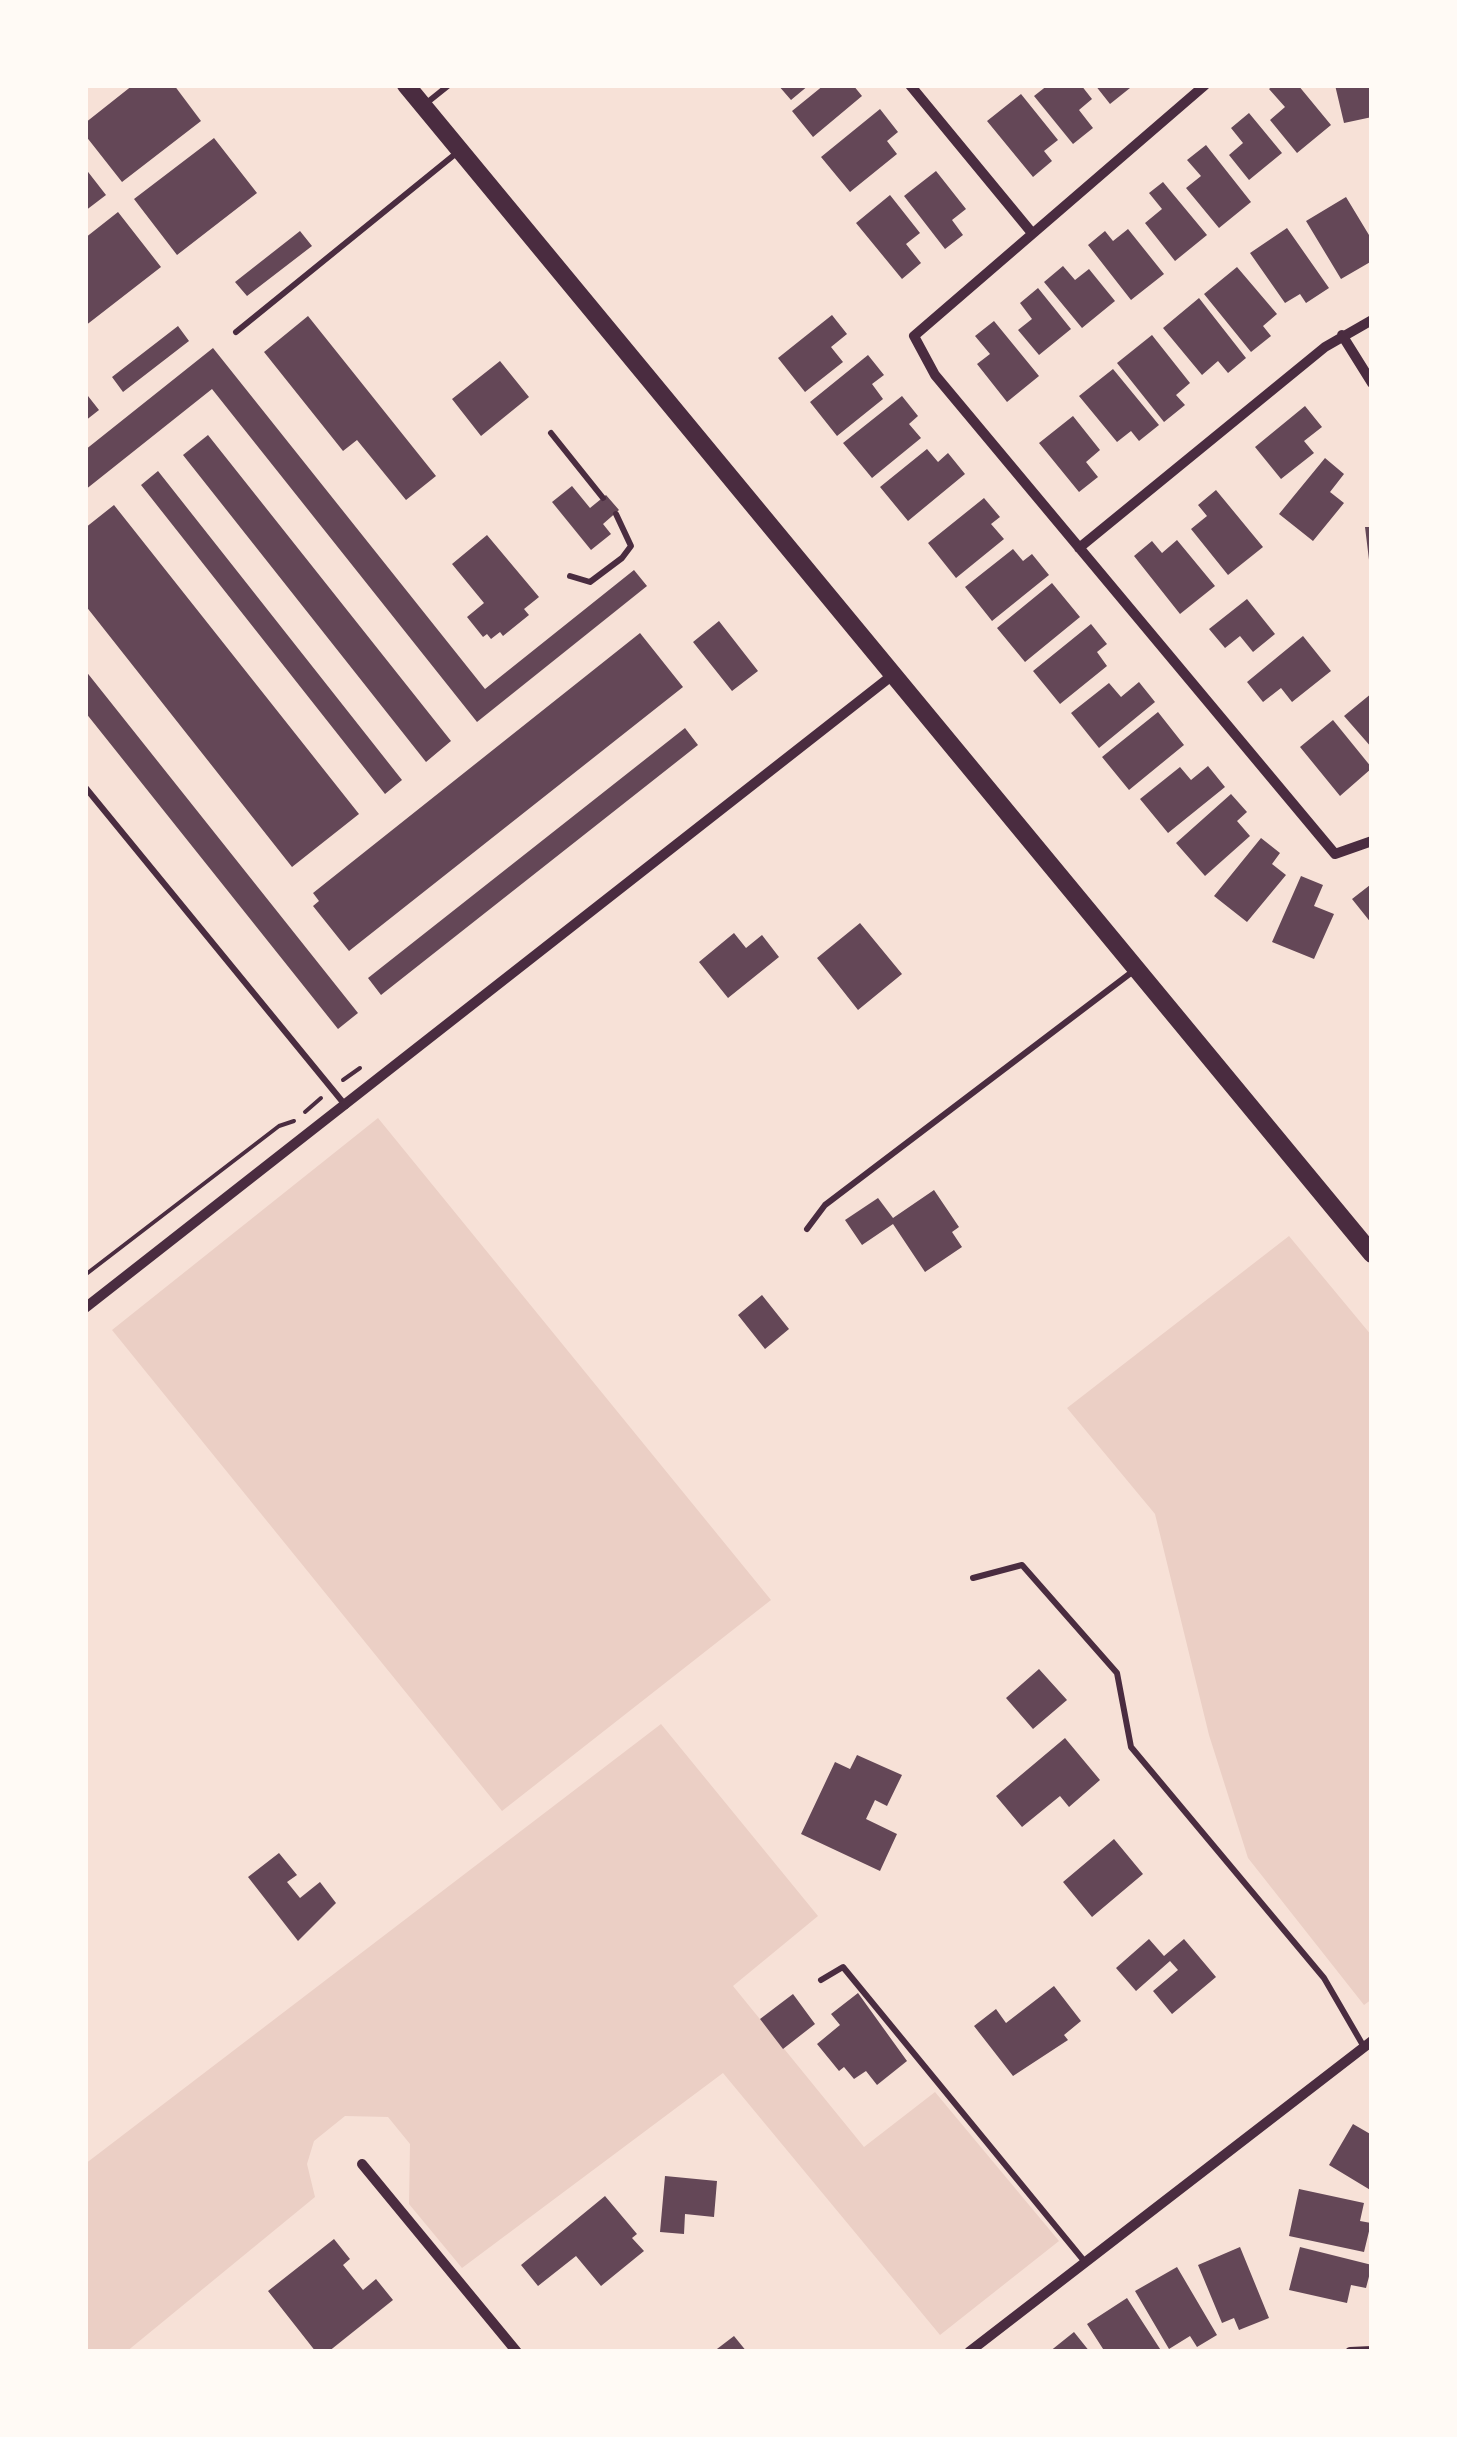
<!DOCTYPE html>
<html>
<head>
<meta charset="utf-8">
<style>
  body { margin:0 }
  #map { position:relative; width:1457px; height:2437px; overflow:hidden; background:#f7e1d7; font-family:Arial,sans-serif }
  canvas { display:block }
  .frame { position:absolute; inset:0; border:88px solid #fffaf5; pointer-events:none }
</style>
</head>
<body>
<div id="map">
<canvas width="1457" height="2437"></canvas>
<div class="frame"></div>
</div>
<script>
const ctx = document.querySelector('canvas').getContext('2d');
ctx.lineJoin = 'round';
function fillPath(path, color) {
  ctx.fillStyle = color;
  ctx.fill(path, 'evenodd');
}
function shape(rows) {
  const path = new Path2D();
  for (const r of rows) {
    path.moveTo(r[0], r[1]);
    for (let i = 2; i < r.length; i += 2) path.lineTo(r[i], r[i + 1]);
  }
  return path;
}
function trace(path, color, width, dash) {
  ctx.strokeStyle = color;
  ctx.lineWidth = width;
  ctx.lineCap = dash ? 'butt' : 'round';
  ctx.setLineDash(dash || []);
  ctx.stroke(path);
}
fillPath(shape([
  [378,1118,771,1600,502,1811,112,1330],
  [1289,1236,1372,1336,1372,1999,1364,2005,1248,1858,1209,1735,1155,1514,1067,1408],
  [661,1724,818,1916,733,1986,864,2147,935,2092,1059,2241,940,2335,723,2073,462,2268,409,2204,410,2144,388,2117,345,2116,314,2141,307,2164,315,2197,126,2352,85,2352,85,2164]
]), '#ebcfc5');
fillPath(shape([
  [133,85,174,85,201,121,122,182,85,135,85,123],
  [778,85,809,85,791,100],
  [824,85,853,85,862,96,813,137,792,111],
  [1048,85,1081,85,1092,99,1079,110,1093,128,1073,144,1034,96],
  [1095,85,1127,85,1130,88,1110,104],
  [1274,85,1298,85,1331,125,1297,153,1270,120,1285,107,1269,89],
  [1335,85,1372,85,1372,117,1344,123],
  [1021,94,1058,140,1044,151,1052,161,1033,177,987,121],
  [880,109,898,132,887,141,897,154,850,192,821,157],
  [1249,113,1282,153,1249,180,1229,155,1243,143,1231,128],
  [214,138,257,193,177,255,134,199],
  [1206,145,1251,202,1219,228,1186,188,1201,176,1187,160],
  [85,168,106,195,85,211],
  [936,171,966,209,952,220,963,235,945,249,904,196],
  [1163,182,1207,235,1175,261,1145,223,1162,209,1149,193],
  [890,195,920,233,906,244,921,263,902,279,856,223],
  [1346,197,1372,240,1372,261,1341,279,1306,221],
  [118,212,161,267,85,326,85,238],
  [1287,228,1329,288,1306,303,1300,294,1285,303,1250,253],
  [1128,229,1164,274,1131,300,1088,245,1105,231,1113,241],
  [300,231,312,246,247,296,235,282],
  [1063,266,1075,280,1089,269,1115,301,1082,328,1044,282],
  [1237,267,1277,314,1263,326,1271,336,1251,352,1204,294],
  [1038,288,1071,329,1039,355,1018,330,1032,319,1020,303],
  [1199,298,1246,358,1228,373,1218,361,1202,375,1163,328],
  [832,315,847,334,831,347,843,362,805,392,778,358],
  [308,316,436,476,406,500,357,440,343,451,264,352],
  [994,321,1039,376,1007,402,977,364,990,354,975,336],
  [178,326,189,341,123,392,112,377],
  [1152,335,1190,383,1176,395,1185,405,1164,422,1117,363],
  [213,348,485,689,634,570,647,586,477,722,212,389,85,490,85,450],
  [868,355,884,375,872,384,883,399,837,436,810,402],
  [500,361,529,397,481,436,452,399],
  [1113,369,1159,425,1139,441,1131,431,1117,442,1079,396],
  [88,396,99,410,85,421,85,398],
  [902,396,918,416,909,424,921,438,872,478,843,443],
  [1305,406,1322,427,1304,441,1314,453,1281,479,1255,447],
  [1073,416,1100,450,1086,462,1098,477,1079,492,1039,443],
  [208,435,451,741,426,762,183,455],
  [927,449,938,462,948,453,965,474,908,521,880,487],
  [1325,458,1344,474,1330,492,1344,503,1313,541,1279,514],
  [158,471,402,780,385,794,141,485],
  [572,486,590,508,606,495,619,510,603,524,611,534,591,550,552,502],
  [1216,490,1263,547,1228,575,1191,529,1207,516,1198,505],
  [984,498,1000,517,991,524,1004,539,956,578,928,543],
  [114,505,359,814,292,867,85,605,85,528],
  [1365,527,1372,527,1372,568,1370,568],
  [487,535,539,597,524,609,529,615,503,636,500,632,491,639,487,634,483,637,467,617,484,603,452,564],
  [1177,540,1215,586,1180,614,1134,556,1152,541,1162,553],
  [1013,549,1023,561,1032,554,1049,575,992,621,965,587],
  [1052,583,1080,617,1025,662,997,628],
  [1247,599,1275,634,1253,652,1240,636,1225,648,1209,629],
  [719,621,758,671,732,691,693,642],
  [1091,624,1107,644,1097,652,1107,666,1060,704,1033,671],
  [640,633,683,687,349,951,313,906,319,901,313,893],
  [1303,636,1331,671,1292,702,1281,688,1263,702,1247,682],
  [85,670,358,1013,338,1029,85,712],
  [1139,682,1155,702,1099,748,1071,713,1109,683,1121,697],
  [1372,693,1372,748,1344,716],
  [1158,712,1184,745,1129,790,1102,757],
  [1333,720,1372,768,1340,796,1300,747],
  [685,728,698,745,381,995,368,978],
  [1208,766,1225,787,1168,833,1140,799,1180,767,1191,780],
  [1231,794,1247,812,1237,821,1250,836,1205,876,1176,843],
  [1261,838,1280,853,1272,864,1286,875,1247,922,1214,896],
  [1301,876,1323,885,1314,906,1334,914,1314,959,1272,942],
  [1370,885,1372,887,1372,924,1352,899],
  [860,923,902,974,858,1010,817,958],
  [734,933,746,948,762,935,779,957,728,998,699,962],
  [934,1190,959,1227,952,1232,962,1247,925,1272,893,1224,862,1245,845,1220,878,1198,893,1218],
  [762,1295,789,1329,765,1349,738,1315],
  [1039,1669,1067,1700,1033,1729,1006,1698],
  [1065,1738,1100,1780,1069,1807,1060,1796,1022,1827,996,1796],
  [857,1755,902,1775,887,1806,875,1800,866,1819,897,1834,880,1871,801,1834,835,1762,850,1769],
  [1114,1839,1143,1874,1092,1917,1063,1882],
  [279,1853,297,1875,287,1882,300,1898,320,1882,336,1903,298,1941,248,1877],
  [1149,1939,1164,1956,1184,1939,1216,1977,1172,2014,1153,1991,1178,1970,1170,1961,1136,1991,1116,1968],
  [1054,1986,1081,2021,1064,2035,1068,2040,1013,2076,974,2026,996,2009,1006,2023],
  [858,1993,907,2061,877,2085,866,2071,854,2079,844,2067,839,2071,817,2044,840,2025,831,2014],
  [793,1994,815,2024,783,2049,760,2019],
  [1353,2124,1372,2135,1372,2191,1329,2165],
  [665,2176,717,2181,714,2217,685,2214,684,2234,660,2232],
  [1299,2189,1364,2203,1360,2221,1371,2223,1364,2252,1289,2236],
  [605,2196,637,2234,632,2238,644,2251,601,2286,576,2256,538,2286,521,2265],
  [334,2239,350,2259,343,2265,363,2290,376,2279,393,2300,328,2352,316,2352,268,2291],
  [1240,2247,1269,2318,1239,2330,1234,2318,1222,2323,1198,2265],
  [1300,2247,1372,2265,1366,2288,1351,2285,1347,2303,1289,2290],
  [1177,2267,1217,2335,1197,2347,1190,2336,1169,2349,1135,2291],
  [1127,2298,1162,2352,1105,2352,1087,2324],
  [1074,2332,1090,2352,1049,2352],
  [734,2336,747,2352,713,2352]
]), '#644757');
trace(shape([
  [343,1080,360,1068],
  [305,1112,321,1098],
  [85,1275,279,1126,294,1121]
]), '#4a2c40', 4);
trace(shape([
  [424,105,449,85],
  [236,332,459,151],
  [551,433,603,498],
  [570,576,590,582,622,558,631,546,616,514],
  [85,787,346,1106],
  [807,1229,825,1205,1136,969],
  [973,1578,1022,1565,1117,1673,1131,1747,1324,1978,1364,2047],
  [821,1980,843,1967,1085,2262]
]), '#4a2c40', 6);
trace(shape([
  [910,85,1032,233],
  [1205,85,914,336,935,375,1335,854,1372,841],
  [1342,335,1372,383],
  [1079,548,1325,347,1372,320],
  [85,1308,894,674],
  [362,2164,517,2352],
  [969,2352,1372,2041],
  [1350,2352,1372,2351]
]), '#4a2c40', 10);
trace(shape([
  [406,85,1372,1254]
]), '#4a2c40', 18);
</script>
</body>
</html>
